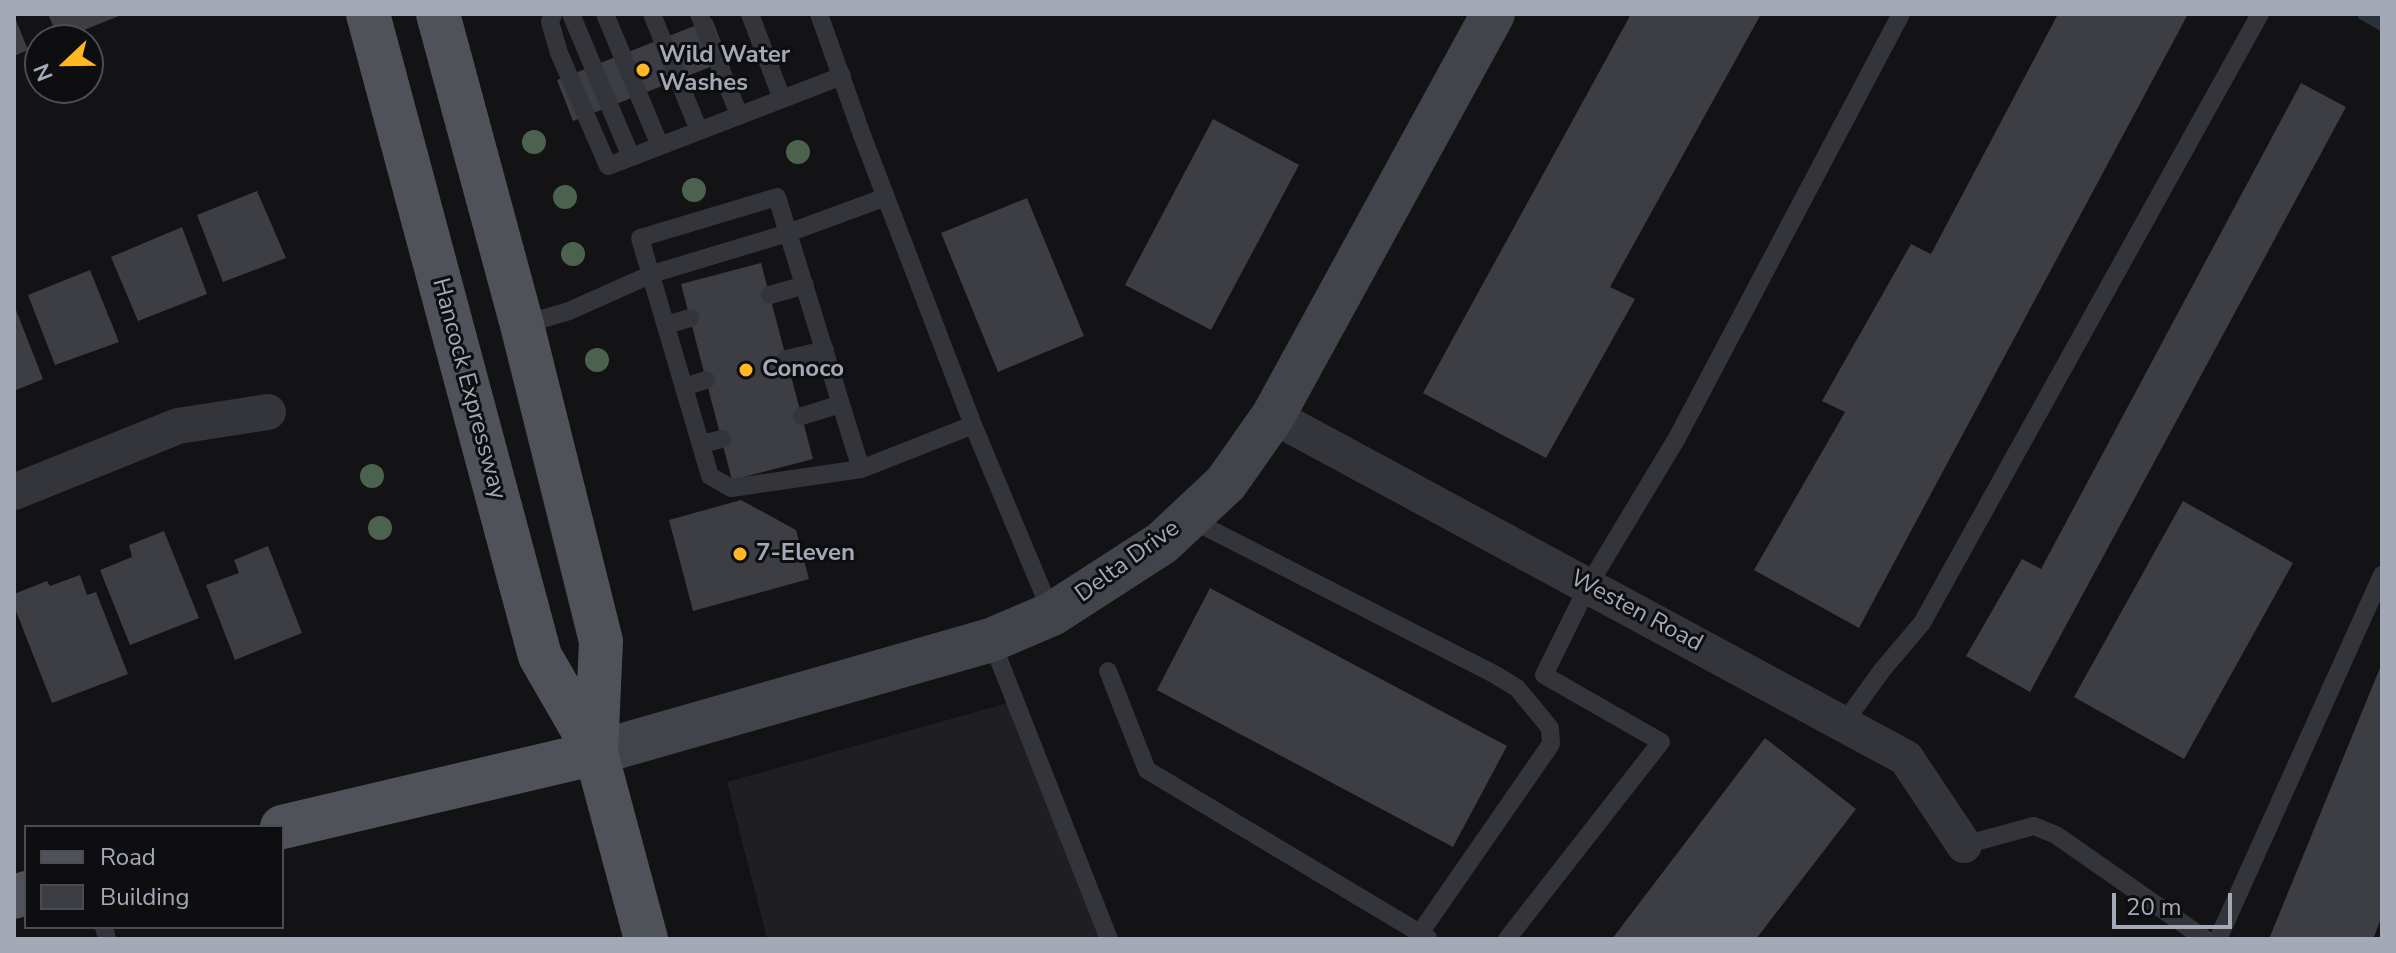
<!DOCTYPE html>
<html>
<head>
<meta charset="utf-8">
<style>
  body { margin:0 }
  #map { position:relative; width:2396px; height:953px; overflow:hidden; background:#131315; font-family:"Nunito Sans",sans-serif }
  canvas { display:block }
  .frame { position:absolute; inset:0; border:16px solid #a4a9b7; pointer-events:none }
  .legend { position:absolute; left:24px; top:825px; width:260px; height:104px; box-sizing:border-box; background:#0e0e10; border:2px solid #4a4c53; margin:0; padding:10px 14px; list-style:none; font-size:24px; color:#a4a9b7 }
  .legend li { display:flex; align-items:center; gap:16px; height:40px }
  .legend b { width:40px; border:2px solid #4a4c53 }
  .north { position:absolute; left:24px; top:24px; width:80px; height:80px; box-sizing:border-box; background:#0e0e10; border:2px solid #4a4c53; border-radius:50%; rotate:248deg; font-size:22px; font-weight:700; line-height:32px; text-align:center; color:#a4a9b7 }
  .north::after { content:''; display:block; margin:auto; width:28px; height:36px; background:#ffb722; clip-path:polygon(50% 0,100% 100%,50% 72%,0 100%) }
  .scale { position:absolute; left:2112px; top:893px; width:120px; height:36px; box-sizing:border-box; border:4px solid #a4a9b7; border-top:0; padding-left:10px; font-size:24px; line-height:28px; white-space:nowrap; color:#a4a9b7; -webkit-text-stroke:6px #0e0e10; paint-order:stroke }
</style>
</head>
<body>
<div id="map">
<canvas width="2396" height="953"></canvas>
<div class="frame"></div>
<ul class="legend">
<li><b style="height:10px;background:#50525a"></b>Road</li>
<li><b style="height:22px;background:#3d3e43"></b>Building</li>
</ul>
<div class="north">N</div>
<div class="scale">20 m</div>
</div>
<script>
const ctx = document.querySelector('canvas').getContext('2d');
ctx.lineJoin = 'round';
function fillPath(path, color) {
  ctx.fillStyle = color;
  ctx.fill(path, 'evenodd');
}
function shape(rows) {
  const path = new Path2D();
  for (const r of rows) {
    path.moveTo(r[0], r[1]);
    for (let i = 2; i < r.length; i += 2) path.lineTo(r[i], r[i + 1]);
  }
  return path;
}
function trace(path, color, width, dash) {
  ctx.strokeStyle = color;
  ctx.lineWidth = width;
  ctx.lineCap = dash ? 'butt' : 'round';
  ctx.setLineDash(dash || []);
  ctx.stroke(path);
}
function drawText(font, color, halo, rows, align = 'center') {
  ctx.font = font + ' "Nunito Sans",sans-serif';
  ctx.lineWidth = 6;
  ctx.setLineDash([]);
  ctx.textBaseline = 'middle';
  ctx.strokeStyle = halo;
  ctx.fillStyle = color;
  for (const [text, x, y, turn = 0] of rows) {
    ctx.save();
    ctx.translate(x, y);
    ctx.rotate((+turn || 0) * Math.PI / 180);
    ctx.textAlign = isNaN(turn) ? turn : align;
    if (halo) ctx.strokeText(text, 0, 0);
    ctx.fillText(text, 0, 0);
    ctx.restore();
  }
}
fillPath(shape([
  [1015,701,1111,939,767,939,727,782]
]), '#1f1f23');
trace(shape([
  [2363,14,2382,25]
]), '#29323a', 12);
fillPath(shape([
  [48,14,124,14,59,40],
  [1631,14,1761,14,1610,287,1635,299,1546,458,1423,393],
  [2058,14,2188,14,1859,628,1754,570,1845,412,1822,401,1911,244,1931,254],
  [14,15,28,50,14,56],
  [712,19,728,60,573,121,557,80],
  [2301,83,2346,107,2030,692,1966,656,2022,559,2041,569],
  [1213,119,1299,165,1211,330,1125,285],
  [257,191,286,258,223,282,197,215],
  [1027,198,1084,336,998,372,941,233],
  [182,227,207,294,138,321,111,257],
  [761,263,813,459,732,480,681,284],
  [90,270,119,342,55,365,28,295],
  [14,305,43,379,14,391],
  [741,500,796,530,809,579,693,611,669,520],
  [2183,501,2293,563,2184,759,2074,697],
  [164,531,199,618,130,645,100,570,132,557,129,545],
  [268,546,302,633,235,660,206,585,239,573,234,560],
  [80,575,87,595,96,592,128,674,52,703,14,606,14,594,47,581,50,586],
  [1210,588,1507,746,1453,847,1157,690],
  [2382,663,2382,916,2373,939,2269,939],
  [1765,738,1856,809,1756,939,1612,939]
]), '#3d3e43');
trace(shape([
  [553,14,550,22,559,53,608,166,842,76],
  [571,14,631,157],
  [605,14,660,146],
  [652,14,699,131],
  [699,14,739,115],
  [750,14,782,99],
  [819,14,862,135,973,425],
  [770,295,805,285],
  [522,325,569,311,652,274,788,233,861,469,973,425,1052,614],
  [666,325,690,318],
  [786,359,825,350],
  [684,387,706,380],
  [802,416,841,404],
  [701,444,722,439],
  [861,469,731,488,710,476,640,238,777,197,788,233,886,197],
  [1188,518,1494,674,1517,688,1550,728,1551,744,1420,933],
  [991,640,1109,939],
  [1108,671,1147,770,1428,938],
  [1843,724,1883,669,1922,623,2260,14],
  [1964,845,2034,826,2056,835,2205,939],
  [104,927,107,939],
  [1507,939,1661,742,1544,675,1588,586,1677,438,1901,14],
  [2218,939,2382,575]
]), '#34353b', 18);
trace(shape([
  [1273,416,1906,758,1964,845],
  [14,492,178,426,268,412]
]), '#34353b', 36);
trace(shape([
  [596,753,991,640,1052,614,1162,543,1226,483,1273,416,1493,14]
]), '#42444b', 44);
trace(shape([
  [368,14,540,656,596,753,646,939],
  [438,14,522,325,601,641,596,753],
  [282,827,596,753],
  [14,897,26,893]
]), '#50525a', 44);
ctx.fillStyle = '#4b634e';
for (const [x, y] of [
  [534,142],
  [798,152],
  [694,190],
  [565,197],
  [573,254],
  [597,360],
  [372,476],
  [380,528]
]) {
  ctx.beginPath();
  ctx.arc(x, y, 12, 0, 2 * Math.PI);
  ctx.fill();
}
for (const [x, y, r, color] of [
  [643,70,8,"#ffb722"],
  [746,370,8,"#ffb722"],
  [740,554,8,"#ffb722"]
]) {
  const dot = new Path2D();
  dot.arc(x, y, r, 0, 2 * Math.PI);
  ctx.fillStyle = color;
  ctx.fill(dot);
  trace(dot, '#0e0e10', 3);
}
drawText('bold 24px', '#a4a9b7', '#0e0e10', [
  ["Wild Water",659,56],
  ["Washes",659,84],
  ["Conoco",762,370],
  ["7-Eleven",756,554]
], 'left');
drawText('24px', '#a4a9b7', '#0e0e10', [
  ["Hancock Expressway",468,389,75],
  ["Delta Drive",1128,562,-36],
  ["Westen Road",1636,612,28]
]);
</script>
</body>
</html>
